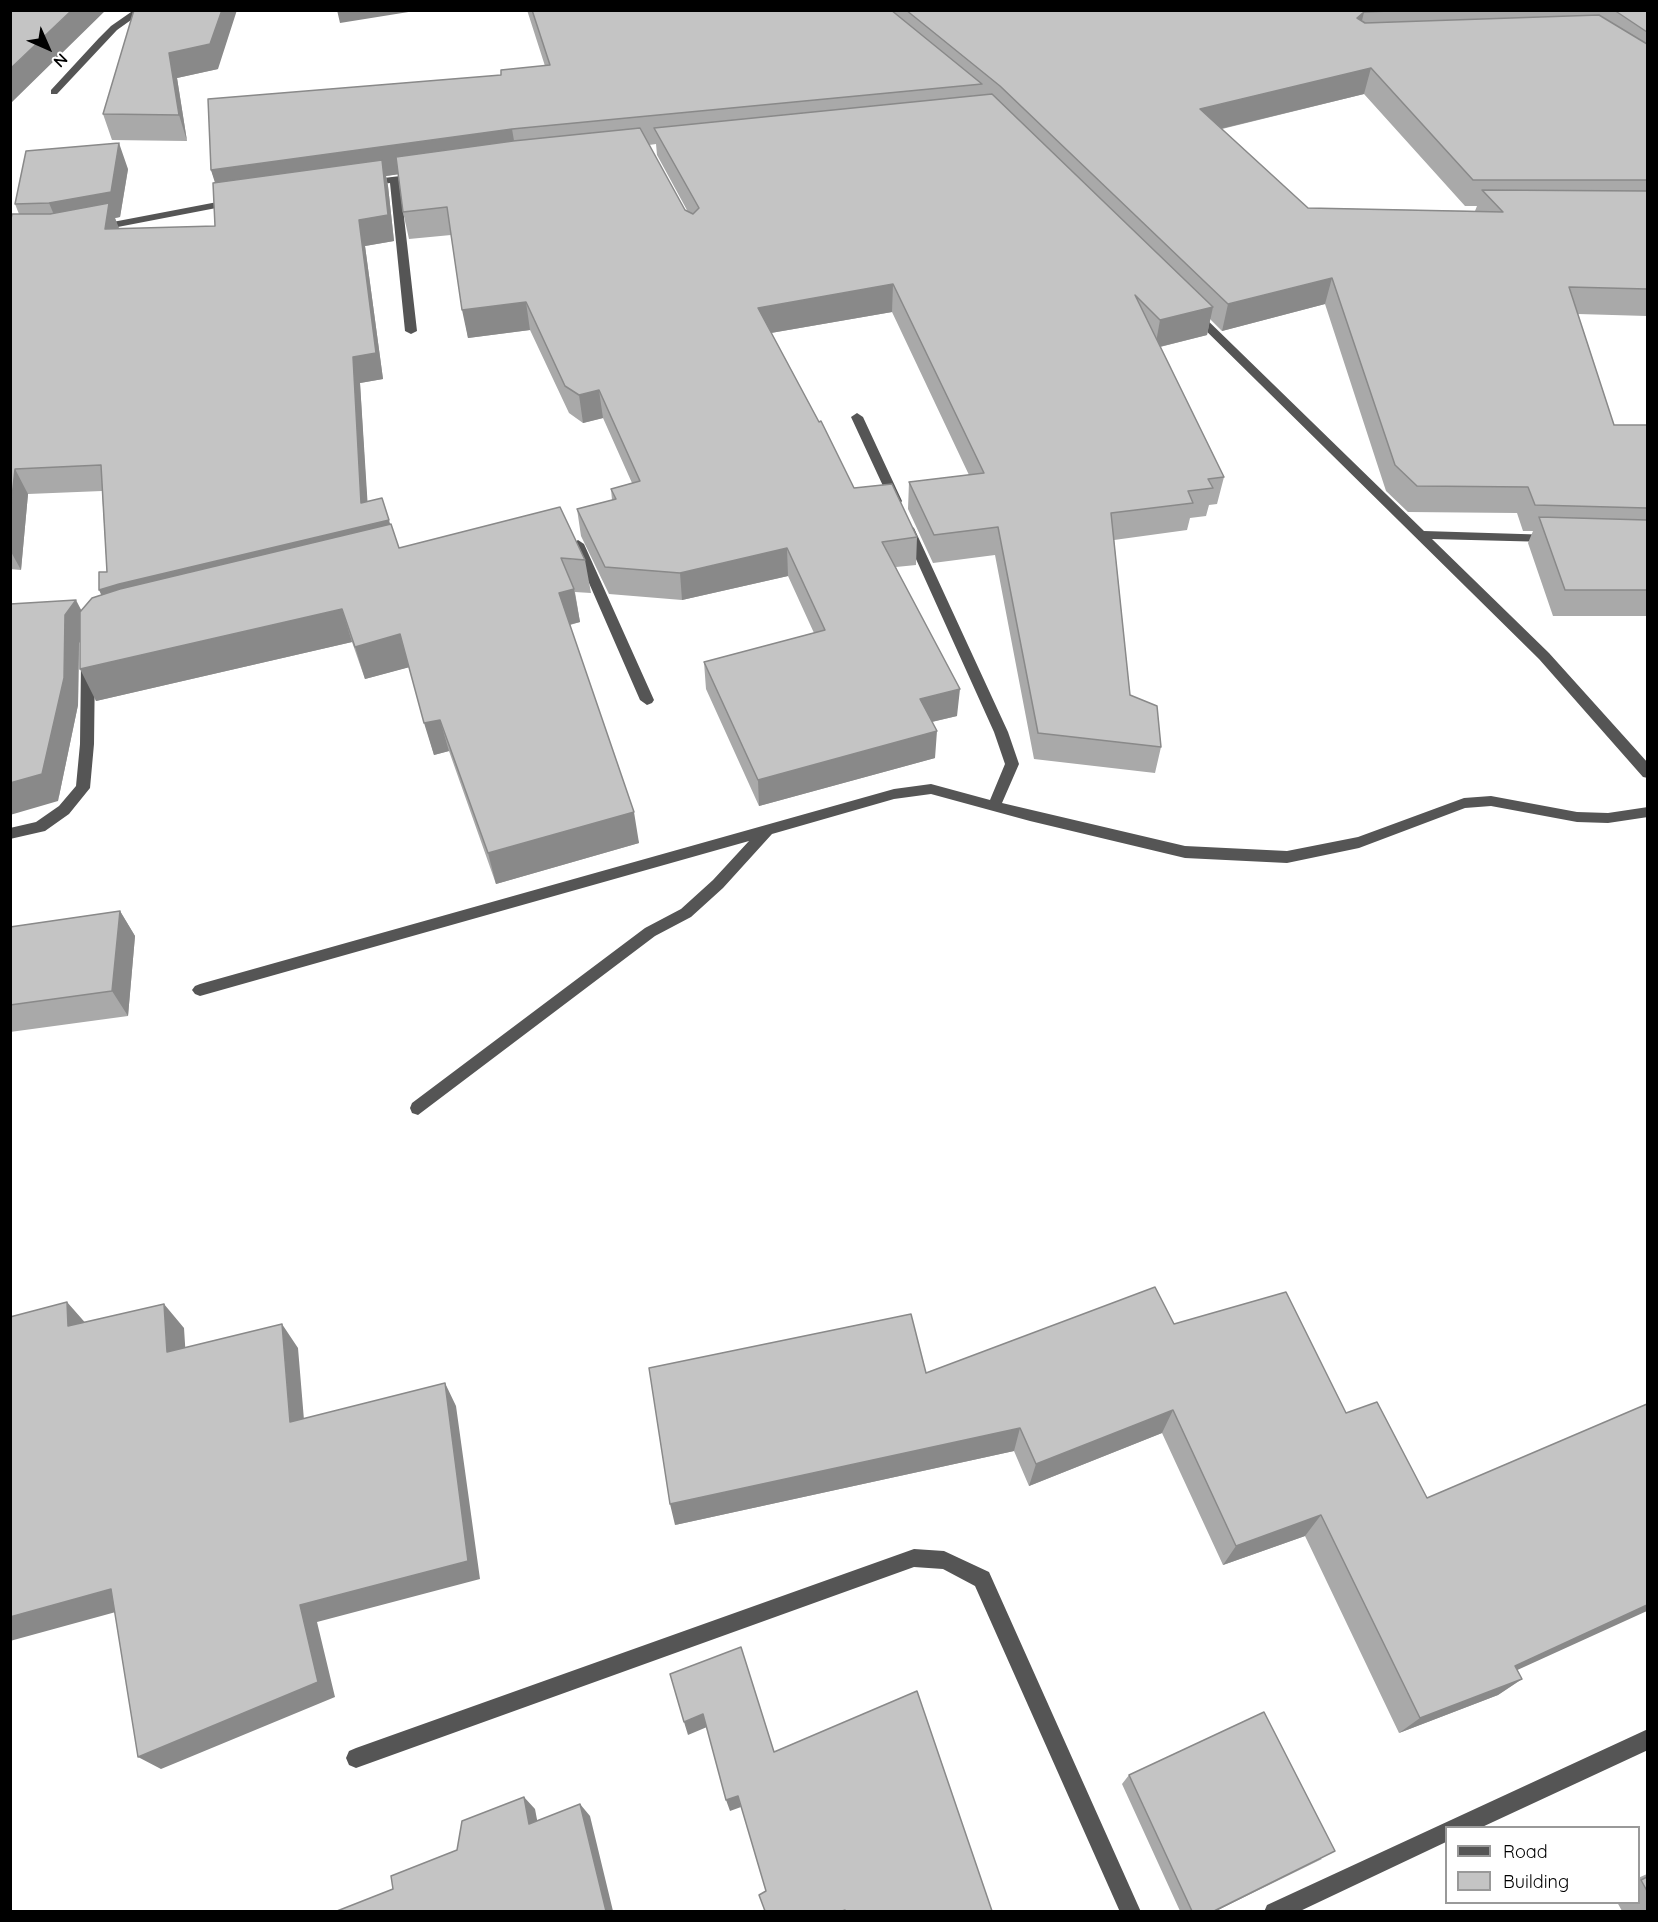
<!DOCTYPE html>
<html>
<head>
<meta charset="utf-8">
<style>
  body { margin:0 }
  #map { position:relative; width:1658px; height:1922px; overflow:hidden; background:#fff; font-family:Quicksand,sans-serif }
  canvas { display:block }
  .frame { position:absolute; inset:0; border:12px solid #000; pointer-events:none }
  .legend { position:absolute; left:1445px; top:1826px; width:195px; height:78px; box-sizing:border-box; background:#fff; border:2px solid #999; margin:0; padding:8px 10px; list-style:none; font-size:18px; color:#000 }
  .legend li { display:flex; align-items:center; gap:12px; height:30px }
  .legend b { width:30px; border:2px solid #999 }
  .north { position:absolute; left:18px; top:18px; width:60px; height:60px; -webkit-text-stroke:4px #fff; paint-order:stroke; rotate:135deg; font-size:16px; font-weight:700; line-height:24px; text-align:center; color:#000 }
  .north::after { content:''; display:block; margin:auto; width:21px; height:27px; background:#000; clip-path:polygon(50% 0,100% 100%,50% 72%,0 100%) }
</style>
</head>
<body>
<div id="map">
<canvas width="1658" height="1922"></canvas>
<div class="frame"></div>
<ul class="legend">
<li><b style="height:8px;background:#555"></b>Road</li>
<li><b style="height:16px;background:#c4c4c4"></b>Building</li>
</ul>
<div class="north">N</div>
</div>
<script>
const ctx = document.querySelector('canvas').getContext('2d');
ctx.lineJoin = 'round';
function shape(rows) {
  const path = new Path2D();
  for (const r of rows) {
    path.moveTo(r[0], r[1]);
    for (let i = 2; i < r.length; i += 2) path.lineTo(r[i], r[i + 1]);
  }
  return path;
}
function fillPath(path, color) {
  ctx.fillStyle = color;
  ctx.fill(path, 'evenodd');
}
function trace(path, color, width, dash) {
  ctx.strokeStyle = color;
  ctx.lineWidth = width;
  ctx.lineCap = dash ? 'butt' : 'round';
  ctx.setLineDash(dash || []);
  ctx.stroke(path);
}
fillPath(shape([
  [134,10,145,10,117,30,57,94,51,94,51,90,99,38,111,26,134,10],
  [417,174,421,175,421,179,400,182,417,331,411,334,405,331,390,183,367,186,362,183,367,180,417,174],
  [233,199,237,200,237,204,97,231,92,228,97,225,233,199],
  [1194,310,1198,311,1424,531,1553,535,1555,538,1549,542,1432,539,1549,653,1648,763,1648,778,1643,777,1539,659,1190,315,1189,313,1194,310],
  [857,413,863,417,902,501,900,504,896,505,890,501,851,417,857,413],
  [908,524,914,528,1008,732,1019,764,1002,803,1185,846,1287,851,1358,837,1464,798,1491,796,1577,812,1608,813,1648,807,1648,817,1608,823,1577,822,1491,806,1465,808,1359,848,1287,863,1185,858,1030,821,931,794,894,799,772,834,723,888,691,917,655,936,418,1115,412,1113,410,1108,412,1103,645,928,681,909,713,880,749,841,200,996,195,994,192,990,195,986,200,984,894,789,931,784,990,800,1005,764,994,732,902,528,908,524],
  [578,540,584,544,654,700,652,703,647,705,640,700,572,544,578,540],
  [88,659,95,664,94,744,90,788,69,814,45,831,10,839,10,828,36,822,59,806,76,786,80,744,81,664,88,659],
  [914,1549,944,1551,989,1572,1141,1912,1120,1912,975,1586,943,1569,914,1567,356,1768,349,1765,346,1758,349,1751,356,1748,914,1549],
  [1648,1729,1648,1750,1480,1828,1446,1828,1446,1842,1298,1912,1264,1912,1267,1905,1648,1729]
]), '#555');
fillPath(shape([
  [134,10,218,69,177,78,187,141,112,140,103,114],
  [527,10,1647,10,1647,316,1578,314,1614,425,1647,425,1647,616,1553,616,1528,543,1533,531,1523,531,1517,513,1408,512,1386,491,1325,304,1222,331,1210,319,1207,335,1160,347,1224,477,1217,504,1209,505,1206,516,1190,518,1187,530,1114,540,1130,695,1161,747,1155,773,1034,759,995,555,933,563,908,509,909,482,969,475,892,312,771,333,854,488,917,537,916,565,896,567,957,716,932,722,935,758,759,806,706,689,704,662,814,633,788,576,682,600,609,594,581,536,577,509,612,500,611,489,632,483,603,418,583,423,569,413,530,330,468,338,451,235,409,239,403,212,398,174,386,176,388,186,394,241,365,246,383,379,360,383,367,502,391,525,399,548,585,560,591,593,575,592,580,622,570,625,639,843,496,884,449,751,434,755,409,667,365,679,352,642,96,701,80,641,79,643,78,705,58,801,82,611,101,595,107,572,102,491,28,494,21,570,10,569,10,223,19,214,15,204,128,169,120,217,115,218,118,229,215,226,216,183,211,170,501,75,545,66],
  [1364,94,1465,206,1477,206,1475,211,1308,208,1222,129],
  [656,144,657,155,688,212,685,210,649,145],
  [120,911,135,936,128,1016,10,1032,10,927],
  [1174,1324,1346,1413,1427,1498,1522,1679,1498,1695,1399,1733,1305,1536,1223,1565,1162,1433,1029,1486,1014,1451,675,1525,926,1373],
  [1129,1775,1322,1859,1216,1911,1180,1911,1122,1784],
  [1647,1874,1647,1911,1622,1911,1617,1902,1638,1902,1638,1878]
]), '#a9a9a9');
fillPath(shape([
  [72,10,106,10,10,104,10,69],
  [222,10,237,10,218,69,177,78,187,141,179,115,169,53],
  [337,10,421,10,340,23],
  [1364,12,1358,38,1357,18],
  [1371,68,1364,94,1195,135,1200,109],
  [512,129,517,158,386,176,388,186,394,241,365,246,383,379,360,383,369,525,389,520,396,545,111,616,99,590,119,584,368,525,220,199,211,170],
  [119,143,128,169,120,217,115,218,119,228,114,255,60,229,49,203],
  [1332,278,1325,304,1222,331,1228,304],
  [893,284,892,312,759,335,758,308],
  [526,302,530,330,468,338,462,310],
  [1213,307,1207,335,1155,348,1160,320],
  [599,390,603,418,583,423,579,395],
  [15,469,28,494,21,570,10,550,10,516],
  [787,548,788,576,682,600,680,573],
  [574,589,580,622,564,626,559,593],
  [76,600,90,627,79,643,78,705,58,801,10,815,10,783,65,615],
  [342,609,352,642,96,701,80,669],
  [400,634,410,667,365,679,355,647],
  [960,689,957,716,918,725,920,699],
  [440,720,449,751,434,755,424,723],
  [937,731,935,758,759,806,758,780],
  [634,812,639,843,496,884,488,853],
  [120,911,135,936,128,1016,112,991],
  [67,1302,89,1327,68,1326],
  [164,1304,184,1328,187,1375,167,1352],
  [282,1324,298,1348,306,1444,290,1422],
  [445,1383,456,1406,480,1579,317,1622,335,1697,161,1769,138,1757,300,1605],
  [1173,1410,1162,1433,1029,1486,1036,1464],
  [1020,1428,1014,1451,675,1525,670,1504],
  [1321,1515,1305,1536,1223,1565,1236,1546],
  [111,1589,134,1607,10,1641,10,1617],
  [1647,1605,1647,1611,1491,1682,1515,1666],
  [1522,1679,1498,1695,1399,1733,1420,1718],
  [703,1714,707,1727,688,1735,684,1722],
  [738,1796,741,1807,730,1811,726,1800],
  [524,1797,535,1809,540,1835,529,1824],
  [580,1804,590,1816,613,1911,606,1911],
  [1335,1851,1216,1911,1214,1911]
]), '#898989');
const building = shape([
  [10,10,72,10,10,69,10,10],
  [134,10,222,10,210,44,169,53,179,115,103,114,134,10],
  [532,10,891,10,982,84,512,129,211,170,208,99,501,75,501,70,550,65,532,10],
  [906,10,1416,10,1364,12,1357,18,1365,23,1599,15,1647,44,1647,180,1473,180,1371,68,1200,109,1308,208,1503,212,1482,190,1647,191,1647,289,1569,287,1614,425,1647,425,1647,508,1535,505,1528,487,1417,486,1395,465,1332,278,1228,304,1000,86,906,10],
  [1614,10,1647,10,1647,32,1614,10],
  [992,94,1213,307,1160,320,1135,295,1224,477,1208,479,1213,488,1188,491,1193,503,1111,513,1130,695,1157,706,1161,747,1038,733,998,527,934,535,909,482,984,473,893,284,758,308,819,422,821,421,854,488,892,484,917,537,882,542,960,689,920,699,937,731,758,780,704,662,825,630,787,548,680,573,605,567,577,509,616,499,611,489,640,481,599,390,579,395,565,386,526,302,462,310,447,207,403,212,396,157,513,141,640,128,685,210,693,214,699,208,654,128,992,94],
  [119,143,111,192,49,203,15,204,26,151,119,143],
  [382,160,388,215,359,220,376,353,353,357,361,503,382,498,389,520,119,584,99,590,99,572,107,572,101,465,15,469,10,516,10,223,12,214,50,214,109,203,105,229,215,226,213,183,382,160],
  [560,507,585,560,561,558,574,589,559,593,634,812,488,853,440,720,424,723,400,634,355,647,342,609,80,669,80,612,92,598,120,589,391,524,399,548,560,507],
  [1539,517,1647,520,1647,590,1565,590,1539,517],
  [76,600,65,615,64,678,42,774,10,783,10,604,76,600],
  [120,911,112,991,10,1005,10,927,120,911],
  [1155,1287,1174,1324,1286,1292,1346,1413,1377,1402,1427,1498,1647,1404,1647,1605,1515,1666,1522,1679,1420,1718,1321,1515,1236,1546,1173,1410,1036,1464,1020,1428,670,1504,649,1368,911,1314,926,1373,1155,1287],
  [67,1302,68,1326,164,1304,167,1352,282,1324,290,1422,445,1383,468,1561,300,1605,318,1682,138,1757,111,1589,10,1617,10,1317,67,1302],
  [741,1647,774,1752,917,1691,992,1911,845,1911,845,1910,842,1911,765,1911,759,1895,766,1891,738,1796,726,1800,703,1714,684,1722,670,1674,741,1647],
  [1264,1712,1335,1851,1214,1911,1192,1911,1129,1775,1264,1712],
  [524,1797,529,1824,580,1804,606,1911,337,1911,393,1889,391,1876,457,1850,462,1821,524,1797],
  [1647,1877,1647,1891,1641,1880,1647,1877]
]);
fillPath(building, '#c4c4c4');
trace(building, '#898989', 1.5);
</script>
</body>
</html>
